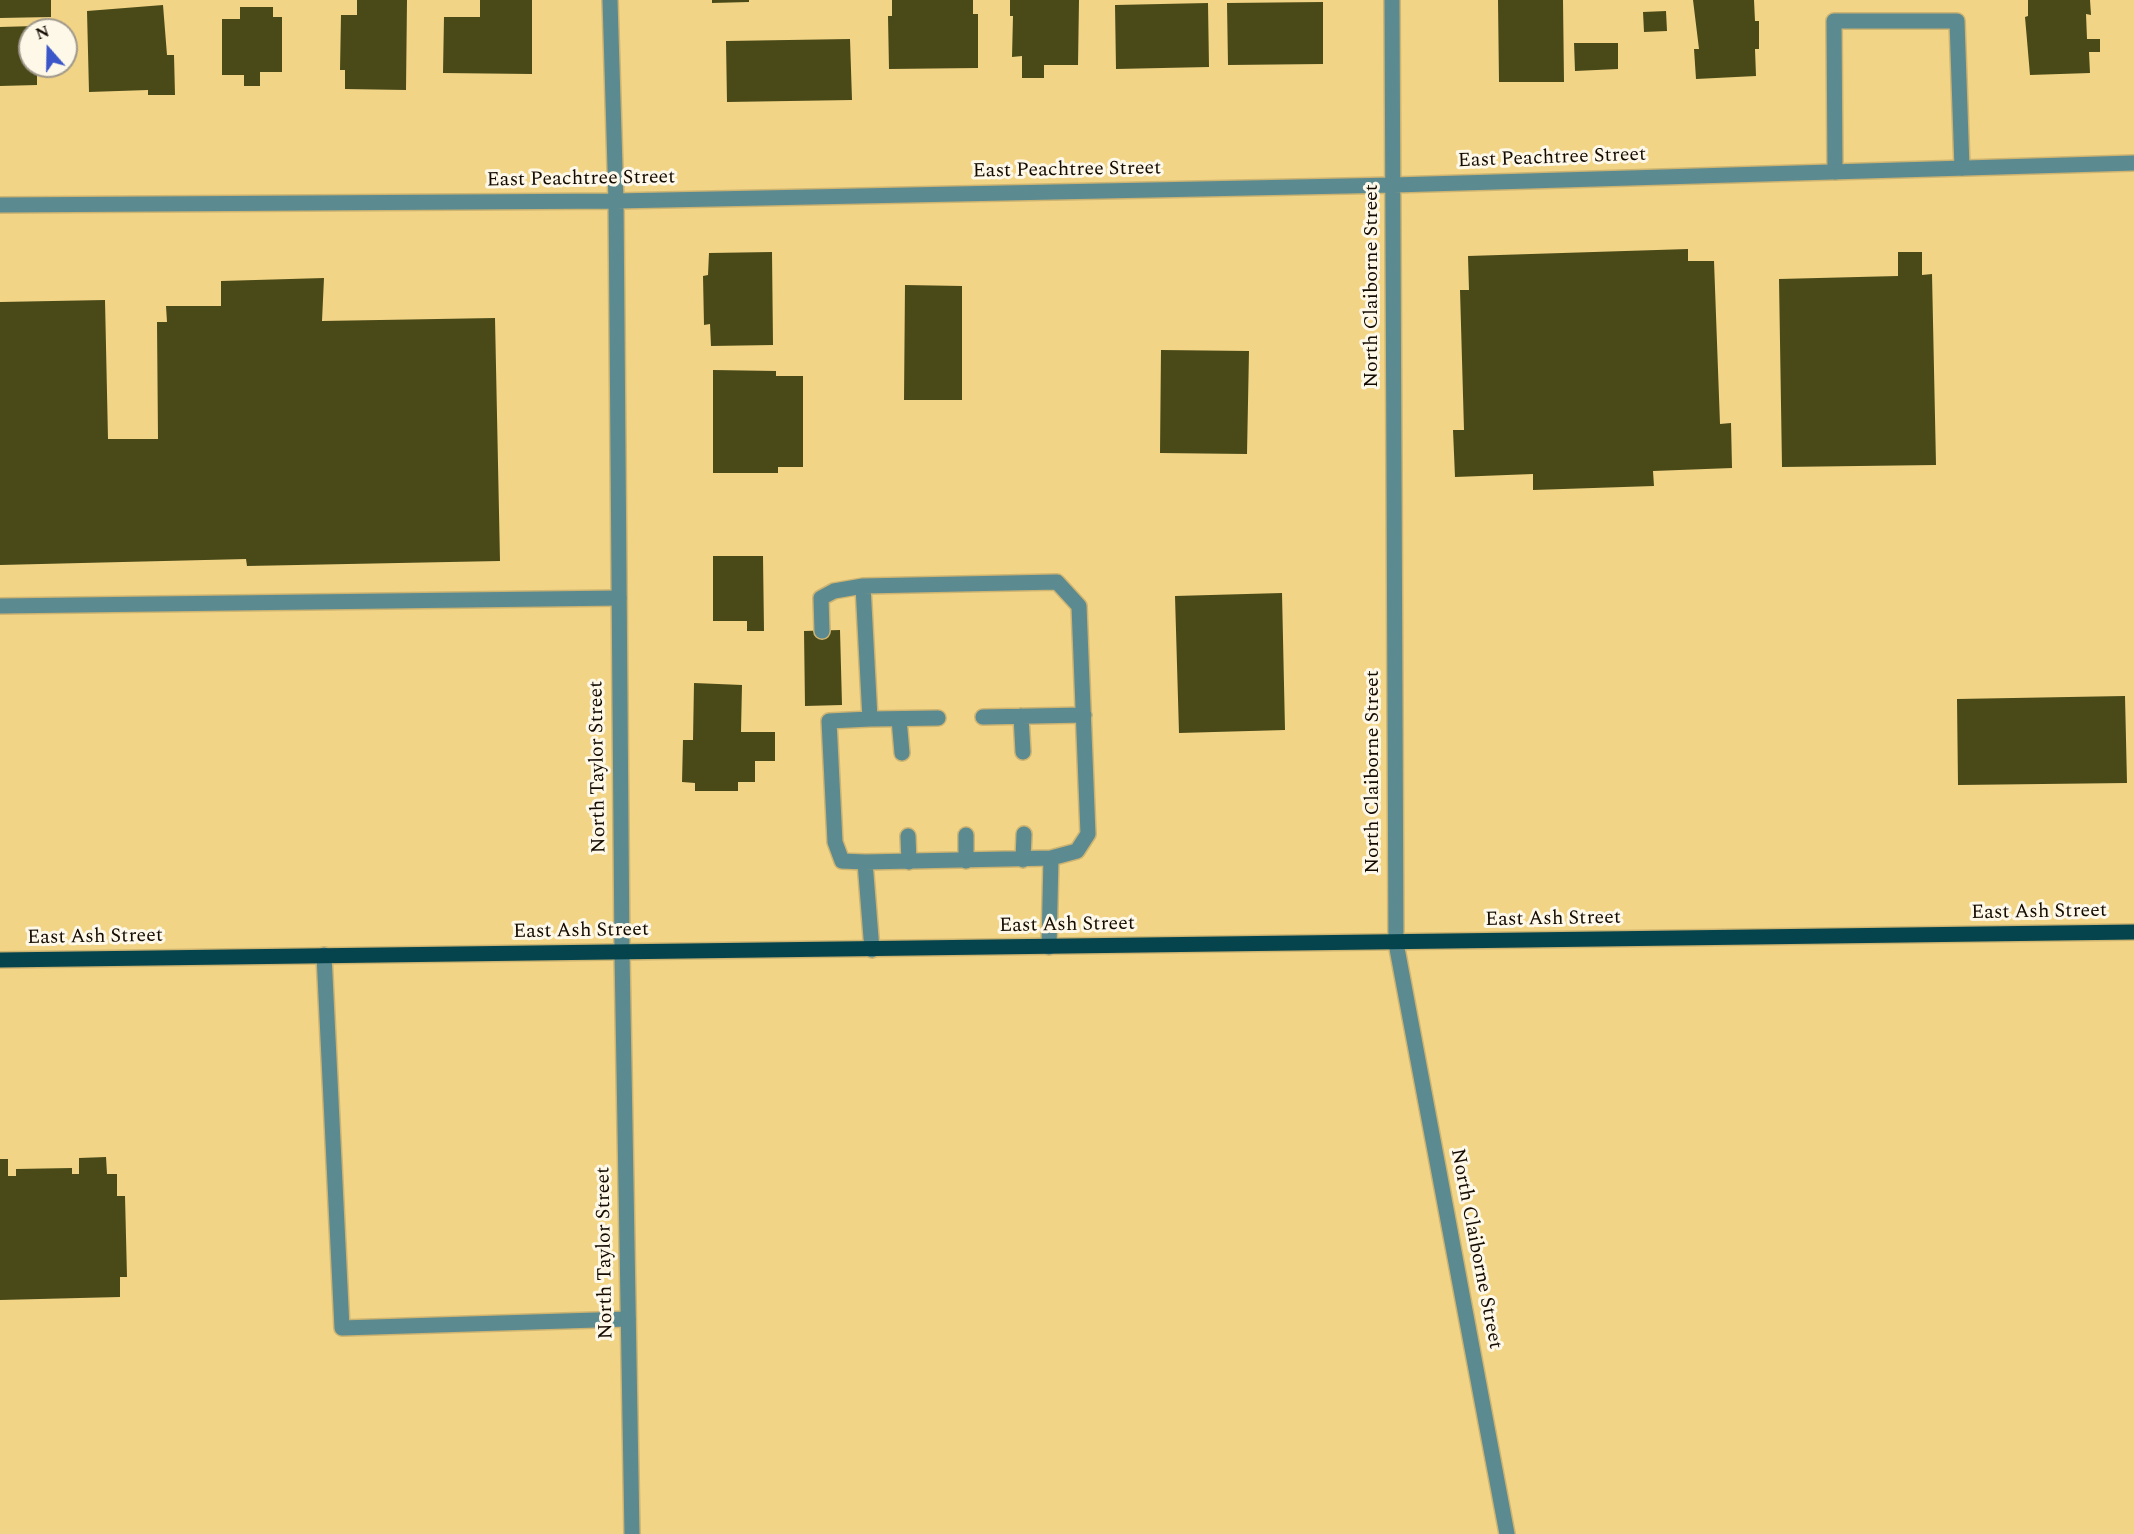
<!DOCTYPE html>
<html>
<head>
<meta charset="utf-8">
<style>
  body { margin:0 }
  #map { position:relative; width:2134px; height:1534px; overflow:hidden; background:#f2d486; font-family:Spectral,serif }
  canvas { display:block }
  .north { position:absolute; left:18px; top:18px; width:60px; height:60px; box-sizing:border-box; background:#fef8e9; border:2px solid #a0998c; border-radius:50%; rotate:340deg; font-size:16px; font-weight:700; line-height:24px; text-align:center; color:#130a00 }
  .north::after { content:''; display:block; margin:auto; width:21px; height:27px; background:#3b56c8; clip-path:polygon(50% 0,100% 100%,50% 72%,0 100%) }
</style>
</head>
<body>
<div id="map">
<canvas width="2134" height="1534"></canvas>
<div class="north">N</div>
</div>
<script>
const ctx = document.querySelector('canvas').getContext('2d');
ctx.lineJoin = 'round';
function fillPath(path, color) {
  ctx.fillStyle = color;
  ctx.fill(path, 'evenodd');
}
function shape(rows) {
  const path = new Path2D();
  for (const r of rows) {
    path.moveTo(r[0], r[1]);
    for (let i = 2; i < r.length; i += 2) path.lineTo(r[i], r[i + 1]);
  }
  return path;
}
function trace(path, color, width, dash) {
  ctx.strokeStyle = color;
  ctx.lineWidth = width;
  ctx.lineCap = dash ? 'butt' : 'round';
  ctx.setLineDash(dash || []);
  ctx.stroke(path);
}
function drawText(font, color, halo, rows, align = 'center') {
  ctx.font = font + ' Spectral,serif';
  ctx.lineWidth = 6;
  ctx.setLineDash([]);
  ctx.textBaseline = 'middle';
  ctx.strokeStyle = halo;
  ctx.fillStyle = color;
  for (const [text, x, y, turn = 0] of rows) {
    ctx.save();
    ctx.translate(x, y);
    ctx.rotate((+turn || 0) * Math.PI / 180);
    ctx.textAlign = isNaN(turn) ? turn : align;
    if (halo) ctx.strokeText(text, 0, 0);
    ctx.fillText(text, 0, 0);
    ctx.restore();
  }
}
fillPath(shape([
  [0,0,51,0,51,17,0,18],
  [357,0,407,0,406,90,345,89,345,70,340,70,341,15,357,15],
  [480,0,532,0,532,74,443,73,444,17,480,17],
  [712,0,749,0,749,2,712,3],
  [892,0,973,0,973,14,978,14,978,68,889,69,888,16,892,16],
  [1010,0,1079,0,1078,65,1044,65,1044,78,1022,78,1022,56,1012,57,1013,16,1010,16],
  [1498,0,1563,0,1564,82,1499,82],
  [1693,0,1754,0,1755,21,1759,21,1759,49,1755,49,1756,76,1696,79,1694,49,1699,49],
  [2028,0,2090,0,2091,15,2086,14,2087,39,2100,39,2100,52,2089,52,2090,73,2030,75,2025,17,2028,16],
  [1323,2,1323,64,1228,65,1227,3],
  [1208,3,1209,67,1116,69,1115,5],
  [163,5,167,55,174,55,175,95,148,95,148,90,89,92,87,11],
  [240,7,273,7,273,17,282,17,282,72,260,72,260,86,244,86,244,75,222,75,222,19,240,19],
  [1666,11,1667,31,1644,32,1643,12],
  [35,26,36,30,30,30,30,66,52,66,52,70,37,71,37,85,0,86,0,27],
  [850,39,852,100,727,102,726,41],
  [1574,43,1618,43,1618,69,1575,71],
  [1688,249,1688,261,1714,261,1720,424,1731,423,1732,468,1653,471,1654,486,1533,490,1533,474,1455,477,1453,430,1464,430,1460,290,1469,290,1468,256],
  [772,252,773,345,711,346,710,324,704,325,703,276,708,275,709,253],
  [1898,252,1922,252,1922,275,1932,274,1936,465,1782,467,1779,279,1898,276],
  [324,278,322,321,495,318,500,561,247,566,246,559,0,565,0,302,105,300,108,439,158,439,157,322,167,322,166,306,221,306,221,281],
  [905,285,962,286,962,400,904,400],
  [1161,350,1249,351,1247,454,1160,453],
  [713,370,776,371,776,376,803,376,803,467,778,467,778,473,713,473],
  [713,556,763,556,764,631,747,631,747,621,713,621],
  [1282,593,1285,730,1179,733,1175,596],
  [840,630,842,705,805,706,804,631],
  [694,683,742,685,741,732,775,732,775,761,755,761,755,782,738,782,738,791,695,791,695,783,682,782,683,740,693,740],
  [2125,696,2127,783,1958,785,1957,699],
  [106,1157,107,1174,117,1174,117,1196,125,1196,127,1277,120,1277,120,1297,0,1300,0,1159,8,1159,8,1176,16,1176,16,1169,72,1168,72,1174,79,1174,79,1158]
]), '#4a4a19');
const service = shape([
  [1835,172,1834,21,1957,21,1962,168],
  [0,606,619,598],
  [822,631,821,598,834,591,863,586],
  [1021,716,1023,752],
  [983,717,1084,715],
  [870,719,938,718],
  [899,719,902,753],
  [966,835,966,861],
  [908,836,909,862],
  [1023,860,1024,834],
  [865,862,842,861,835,842,829,721,870,719,863,586,1057,582,1079,606,1088,834,1077,851,1051,858],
  [872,950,865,862,1051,858,1049,947],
  [324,955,342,1328,628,1319]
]);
const minor = shape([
  [610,0,616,201,622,953,632,1534],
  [1392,0,1396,943,1507,1534],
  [0,205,616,201,1394,185,2134,163]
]);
const primary = shape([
  [0,960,2134,932]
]);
trace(service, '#ceb471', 18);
trace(minor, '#ceb471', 18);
trace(primary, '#ceb471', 18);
trace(service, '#5b8a91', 15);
trace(minor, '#5b8a91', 15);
trace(primary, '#05444c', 15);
drawText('20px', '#130a00', '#fef8e9', [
  ["East Peachtree Street",1552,159,-2],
  ["East Peachtree Street",1067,171,-1],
  ["East Peachtree Street",581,180,-1],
  ["North Claiborne Street",1373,286,-90],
  ["North Taylor Street",599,767,-91],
  ["North Claiborne Street",1374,772,-90],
  ["East Ash Street",2039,913,-1],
  ["East Ash Street",1553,920,-1],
  ["East Ash Street",1067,926,-1],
  ["East Ash Street",581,932,-1],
  ["East Ash Street",95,938,-1],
  ["North Claiborne Street",1475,1249,79],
  ["North Taylor Street",606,1253,-91]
]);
</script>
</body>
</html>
